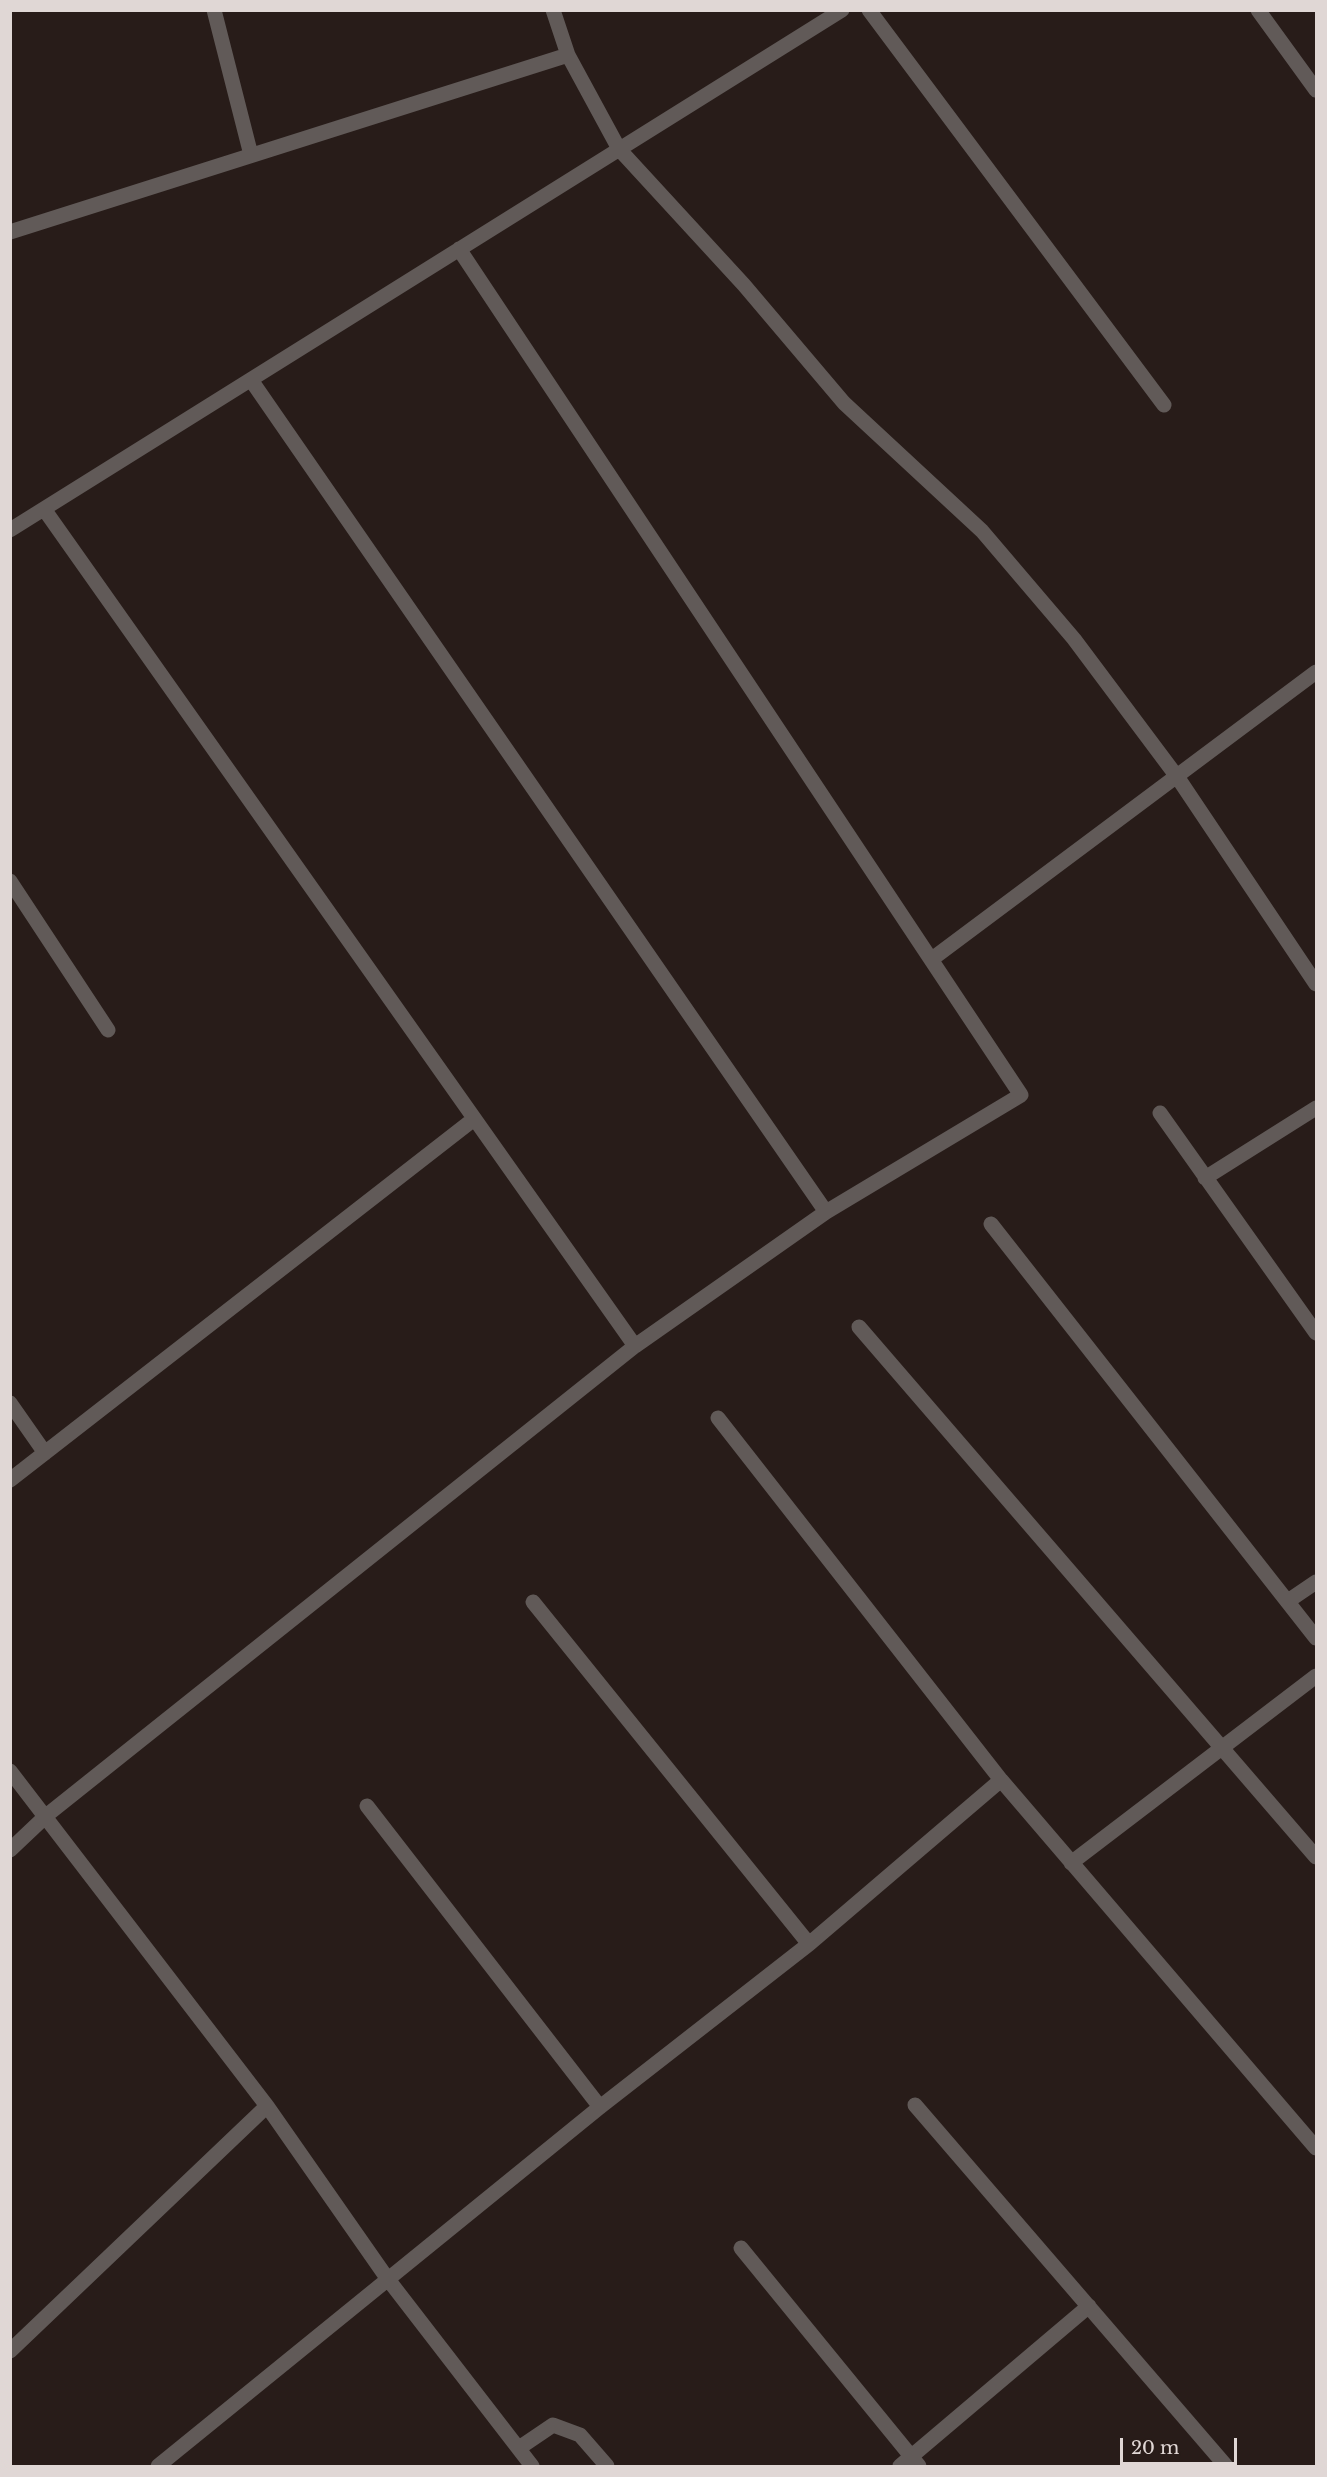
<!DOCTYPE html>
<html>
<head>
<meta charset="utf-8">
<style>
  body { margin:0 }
  #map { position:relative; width:1327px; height:2477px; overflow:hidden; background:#281c19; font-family:"Libre Baskerville",serif }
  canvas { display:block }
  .frame { position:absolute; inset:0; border:12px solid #e0d7d5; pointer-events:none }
  .scale { position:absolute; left:1120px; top:2438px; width:117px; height:27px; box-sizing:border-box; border:3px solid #e0d7d5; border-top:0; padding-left:8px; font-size:18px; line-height:21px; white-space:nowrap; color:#e0d7d5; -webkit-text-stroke:4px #281c19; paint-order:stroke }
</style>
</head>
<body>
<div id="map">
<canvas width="1327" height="2477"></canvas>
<div class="frame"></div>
<div class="scale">20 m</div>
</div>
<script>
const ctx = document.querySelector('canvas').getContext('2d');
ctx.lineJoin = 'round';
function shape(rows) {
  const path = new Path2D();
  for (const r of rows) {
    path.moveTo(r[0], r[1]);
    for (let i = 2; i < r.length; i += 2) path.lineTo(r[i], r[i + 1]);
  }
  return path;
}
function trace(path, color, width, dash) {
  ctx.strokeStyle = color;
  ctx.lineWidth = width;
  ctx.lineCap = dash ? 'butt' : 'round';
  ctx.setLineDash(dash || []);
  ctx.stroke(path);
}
trace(shape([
  [214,10,251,155],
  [553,10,568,55,619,149,744,285,844,403,982,531,1074,639,1178,778,1316,984],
  [869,10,1164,405],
  [1258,10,1316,90],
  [10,232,568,55],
  [251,380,826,1212],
  [44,509,635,1346],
  [10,530,842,10],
  [10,881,108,1030],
  [932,959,1316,672],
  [1160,1113,1316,1333],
  [1205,1178,1316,1108],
  [991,1224,1316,1638],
  [859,1327,1316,1857],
  [10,1403,45,1453],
  [718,1418,1001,1780,1316,2148],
  [10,1480,474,1119],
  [1288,1601,1316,1582],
  [533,1602,809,1944],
  [10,1771,267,2106,387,2278,532,2466],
  [367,1806,600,2107],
  [10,1850,47,1815,635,1346,826,1212,1021,1095,459,249],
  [1071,1863,1316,1676],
  [915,2105,1226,2466],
  [741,2248,919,2466],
  [10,2351,267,2106],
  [519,2448,553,2425,580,2435,607,2466],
  [158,2466,600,2107,809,1944,1001,1780],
  [900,2466,1089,2306]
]), '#615a58', 15);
</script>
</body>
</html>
